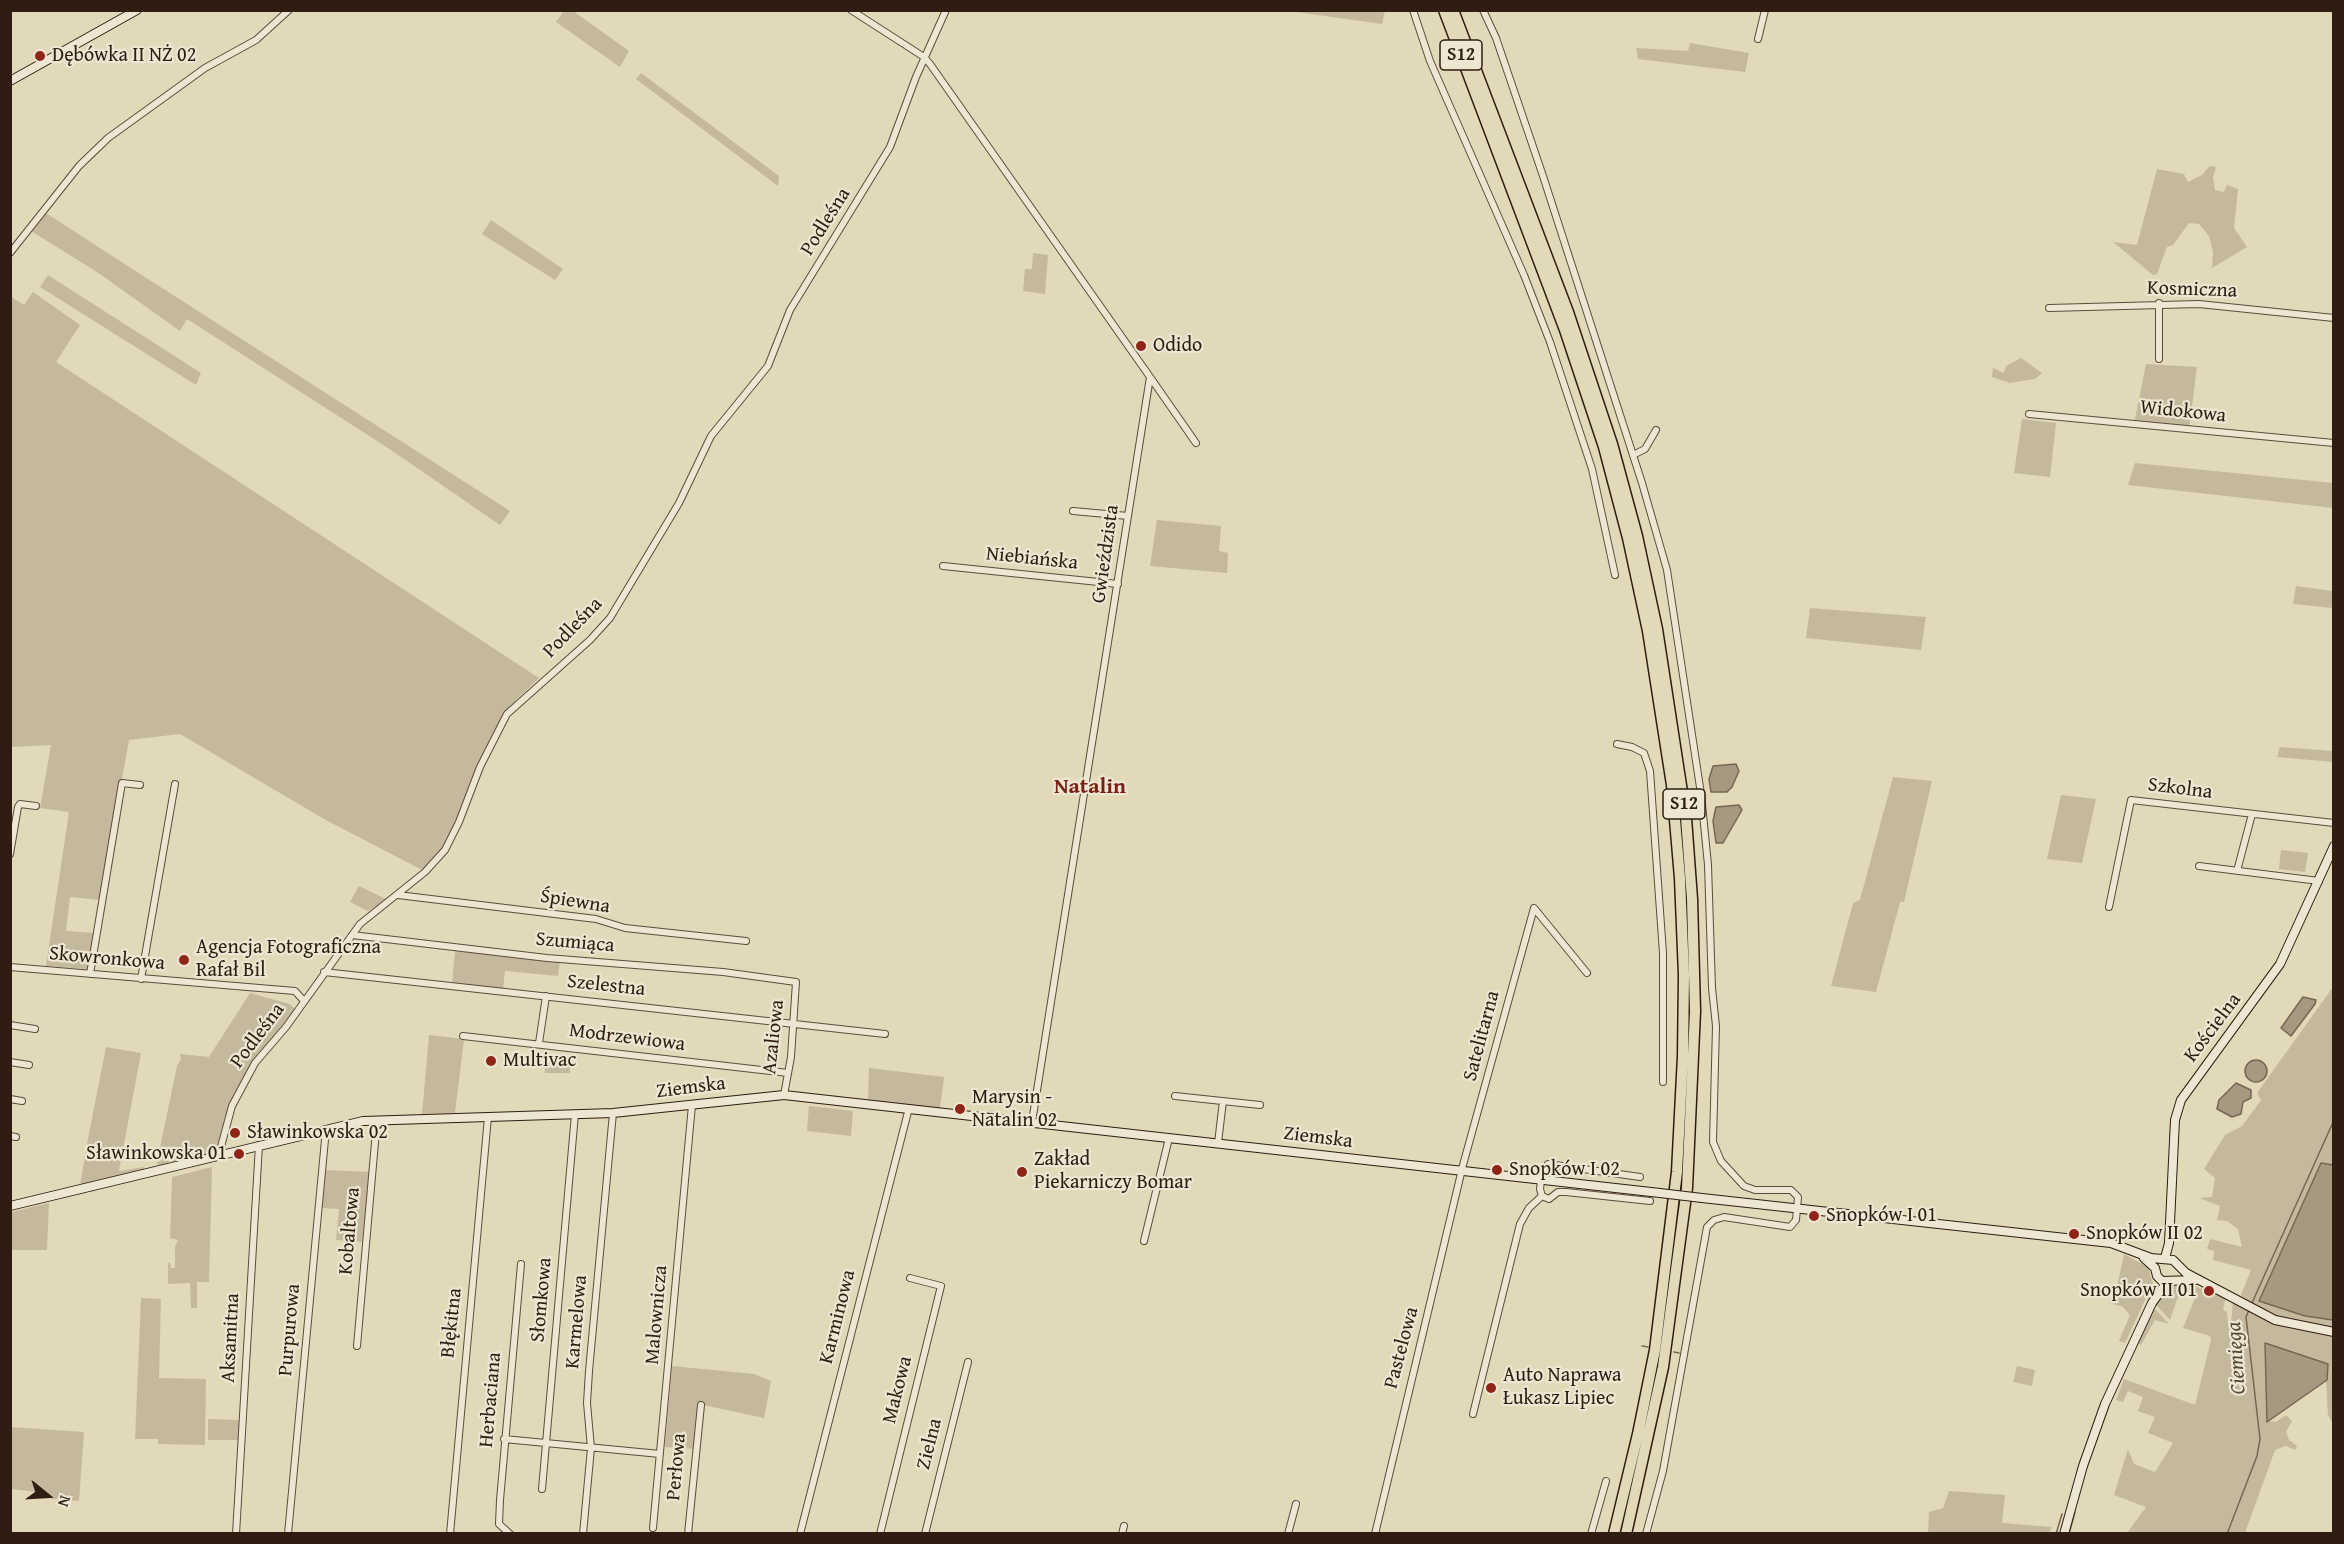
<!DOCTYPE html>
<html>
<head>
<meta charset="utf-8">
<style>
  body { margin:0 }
  #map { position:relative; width:2344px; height:1544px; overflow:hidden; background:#e2d9b9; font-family:"Gentium Book Plus",serif }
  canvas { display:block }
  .frame { position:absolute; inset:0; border:12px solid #2f1d11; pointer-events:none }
  .north { position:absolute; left:18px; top:1466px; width:60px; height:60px; -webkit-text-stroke:4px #ece6d2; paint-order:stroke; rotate:108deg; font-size:16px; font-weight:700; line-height:24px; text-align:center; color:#2f1d11 }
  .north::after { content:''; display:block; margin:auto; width:21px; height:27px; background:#2f1d11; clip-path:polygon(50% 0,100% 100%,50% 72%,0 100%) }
</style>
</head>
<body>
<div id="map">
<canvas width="2344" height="1544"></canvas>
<div class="frame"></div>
<div class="north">N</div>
</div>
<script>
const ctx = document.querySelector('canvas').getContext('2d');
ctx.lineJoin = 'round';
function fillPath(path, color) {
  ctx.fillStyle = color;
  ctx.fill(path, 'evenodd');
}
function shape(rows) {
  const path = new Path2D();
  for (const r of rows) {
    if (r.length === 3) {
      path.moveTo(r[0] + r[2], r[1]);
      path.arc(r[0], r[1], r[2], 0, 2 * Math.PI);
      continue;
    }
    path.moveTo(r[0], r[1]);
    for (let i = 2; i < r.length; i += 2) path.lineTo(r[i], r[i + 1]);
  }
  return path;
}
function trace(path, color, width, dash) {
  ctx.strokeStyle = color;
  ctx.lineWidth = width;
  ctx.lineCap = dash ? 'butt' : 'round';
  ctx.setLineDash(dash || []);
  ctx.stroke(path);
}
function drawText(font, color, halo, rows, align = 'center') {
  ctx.font = font + ' "Gentium Book Plus",serif';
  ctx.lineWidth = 4.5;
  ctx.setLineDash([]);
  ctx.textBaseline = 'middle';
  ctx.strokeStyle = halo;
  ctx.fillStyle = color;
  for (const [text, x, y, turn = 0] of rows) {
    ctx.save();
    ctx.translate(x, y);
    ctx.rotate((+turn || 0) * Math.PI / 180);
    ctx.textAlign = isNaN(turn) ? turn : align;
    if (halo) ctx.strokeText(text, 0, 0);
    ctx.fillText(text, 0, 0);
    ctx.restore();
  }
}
fillPath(shape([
  [564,11,573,11,629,51,620,67,556,22],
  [1289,11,1385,11,1382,24],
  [1690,43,1749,53,1745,72,1638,59,1636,48,1688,51],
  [641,73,779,176,778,186,636,79],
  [2210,166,2216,167,2213,177,2215,190,2224,192,2227,185,2238,189,2234,228,2247,247,2212,268,2213,252,2209,236,2199,224,2189,223,2173,245,2167,247,2157,274,2153,275,2113,242,2137,245,2157,169,2184,174,2188,182,2202,175],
  [46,213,123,263,510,511,500,525,391,450,187,319,180,331,97,272,31,231],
  [491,220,563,269,555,280,482,234],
  [1033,253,1048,255,1045,294,1023,291,1025,269,1032,269],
  [48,275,201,373,196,385,40,287],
  [33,292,80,325,56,362,539,678,516,700,498,726,458,821,442,850,424,871,324,819,180,734,129,740,100,900,70,897,66,931,94,933,87,969,46,966,69,812,40,808,51,745,11,747,10,296,24,305],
  [2021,358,2042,373,2035,379,2010,383,1992,377,1993,368,2004,373,2006,366],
  [2146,364,2197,367,2189,430,2134,424],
  [2022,419,2056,423,2050,477,2014,473],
  [2135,463,2333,483,2333,508,2128,485],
  [1157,520,1221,526,1219,551,1228,553,1227,573,1150,566],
  [2296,586,2333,591,2333,608,2293,604],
  [1810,608,1926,617,1921,650,1806,638],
  [2280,747,2333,751,2333,762,2277,757],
  [1893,777,1932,781,1904,902,1900,902,1876,992,1831,986,1853,903,1860,900],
  [2061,795,2096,799,2082,863,2047,859],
  [2281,850,2308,853,2305,872,2279,869],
  [359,886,388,900,368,911,350,902],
  [455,951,560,961,558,976,505,971,503,989,452,984],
  [2333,987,2333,1165,2321,1163,2259,1301,2305,1316,2333,1319,2333,1424,2328,1415,2326,1381,2269,1421,2276,1422,2286,1415,2292,1421,2286,1432,2289,1440,2297,1446,2295,1450,2286,1446,2275,1450,2245,1533,2127,1533,2146,1507,2114,1495,2128,1449,2134,1464,2155,1472,2173,1443,2148,1433,2155,1417,2138,1411,2143,1397,2128,1391,2123,1402,2116,1400,2124,1379,2195,1405,2211,1340,2210,1336,2183,1328,2197,1293,2181,1288,2170,1320,2156,1305,2168,1287,2184,1282,2226,1298,2223,1310,2227,1312,2228,1323,2231,1323,2233,1302,2248,1303,2241,1295,2251,1270,2213,1260,2214,1251,2207,1249,2210,1239,2242,1247,2238,1229,2227,1221,2217,1220,2220,1206,2199,1198,2212,1197,2215,1178,2204,1169,2225,1135,2242,1126,2261,1100,2257,1093],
  [250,993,290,1004,295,1009,244,1076,214,1152,172,1162,171,1158,167,1159,169,1163,158,1166,157,1162,163,1160,158,1157,177,1066,181,1059,180,1054,209,1057],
  [429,1035,464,1039,455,1113,422,1114],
  [106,1047,141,1053,119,1171,144,1167,144,1171,80,1185,86,1150,90,1150,91,1146,87,1144],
  [544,1060,570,1060,570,1073,545,1073],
  [869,1068,944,1077,940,1108,868,1100],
  [809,1106,853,1111,851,1136,807,1131],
  [212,1167,209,1282,197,1282,197,1308,191,1308,190,1283,168,1284,168,1263,170,1263,171,1268,175,1268,175,1247,178,1240,170,1238,172,1177],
  [324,1170,372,1172,367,1226,364,1226,362,1242,336,1240,339,1209,321,1208],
  [49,1203,47,1250,11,1250,11,1212],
  [2124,1254,2148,1267,2153,1283,2125,1343,2119,1341,2130,1315,2123,1307,2109,1303,2111,1295,2115,1296],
  [141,1298,161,1299,159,1378,206,1379,205,1445,158,1444,158,1439,135,1439],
  [2153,1310,2156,1310,2169,1324,2155,1320,2141,1345,2137,1343],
  [672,1366,754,1374,771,1381,764,1418,703,1405,695,1449,665,1447],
  [2017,1366,2035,1370,2032,1386,2013,1382],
  [208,1419,240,1420,239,1440,208,1440],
  [10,1427,84,1432,79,1501,45,1498,45,1493,11,1489],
  [1949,1491,2005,1495,2002,1523,2052,1527,2049,1534,1928,1532,1929,1512,1943,1508]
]), '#c4b99c');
const water = shape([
  [1736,764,1739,771,1732,787,1727,792,1711,792,1709,779,1713,766,1736,764],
  [1739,805,1742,810,1723,843,1716,843,1713,821,1716,807,1739,805],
  [2303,997,2316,1000,2315,1004,2291,1036,2281,1028,2303,997],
  [2256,1071,11],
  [2236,1083,2251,1090,2251,1098,2243,1102,2241,1114,2232,1117,2217,1109,2219,1100,2236,1083],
  [2321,1163,2333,1165,2333,1320,2305,1316,2259,1301,2321,1163],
  [2265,1343,2328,1364,2327,1380,2267,1422,2265,1343]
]);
fillPath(water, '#a59980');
trace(water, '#766754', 1.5);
trace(shape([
  [2252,1303,2334,1120],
  [1642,1346,1648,1347],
  [1674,1352,1679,1353],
  [2056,1534,2062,1514],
  [2069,1534,2075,1512],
  [2227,1534,2257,1456,2260,1439,2246,1317,2249,1310]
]), '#766754', 1.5);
const street = shape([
  [851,10,924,57,930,64,1150,377,1032,1122],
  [1413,10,1430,61,1524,275,1550,342,1592,469,1615,575],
  [1483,10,1496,38,1543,176,1642,483,1667,570,1701,794,1708,865,1712,988,1716,1026,1713,1142,1721,1161,1744,1186,1755,1190,1791,1190,1798,1197,1796,1220,1790,1227,1724,1217,1714,1220,1707,1227,1663,1471,1646,1534],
  [1758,39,1765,10],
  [10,253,79,166,108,138,205,68,256,40,289,10],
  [2159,303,2159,359],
  [2049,308,2199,304,2334,318],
  [1150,377,1196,443],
  [2029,414,2334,443],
  [1633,455,1645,449,1656,430],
  [1073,511,1128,516],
  [943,566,1118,584],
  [1617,744,1632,747,1644,753,1650,771,1663,953,1663,1082],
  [10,854,18,807,20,804,36,806],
  [2199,866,2319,881],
  [2237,871,2252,814],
  [398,895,596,919,625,928,746,941],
  [2109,907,2131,800,2334,823],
  [352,935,547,958,723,972,796,982,791,1057,784,1095],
  [10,967,295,991,304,1001],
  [324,972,885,1034],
  [90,974,122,783,140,785],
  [141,979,175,784],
  [10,1025,35,1029],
  [463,1036,788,1073],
  [539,1043,546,996],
  [10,1062,29,1065],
  [1175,1096,1260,1105],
  [10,1099,22,1101],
  [10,1136,16,1137],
  [1218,1143,1223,1101],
  [219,1154,232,1106,255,1063,286,1027,360,924,425,872,445,850,459,822,480,767,507,714,590,640,610,618,679,503,711,436,768,366,790,310,890,147,916,77,946,10],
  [1640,1177,1548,1164,1542,1172,1540,1189,1542,1196,1549,1199,1558,1192,1566,1192,1650,1201],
  [1144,1241,1169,1138],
  [357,1346,377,1120],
  [1473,1414,1520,1224,1529,1208,1542,1196],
  [504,1439,660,1454],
  [542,1489,575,1114],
  [653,1528,692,1105],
  [236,1534,259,1145],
  [288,1534,326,1129],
  [450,1534,488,1117],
  [510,1534,499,1524,500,1500,521,1264],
  [583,1534,591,1448,587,1403,589,1371,613,1113],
  [688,1534,701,1405],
  [800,1534,909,1108],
  [880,1534,941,1286,910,1278],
  [925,1534,968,1362],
  [1122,1534,1124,1526],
  [1288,1534,1296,1504],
  [1375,1534,1463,1165,1534,908,1587,973],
  [1591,1534,1606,1481]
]);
const secondary = shape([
  [10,81,137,10],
  [1702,1198,2111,1243,2151,1258,2173,1260,2186,1273,2275,1320,2334,1332],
  [10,1206,363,1121,613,1113,784,1095,1660,1193],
  [2144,1258,2155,1268,2157,1276,2162,1281,2195,1280],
  [2165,1258,2169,1243,2175,1120,2181,1100,2280,964,2334,846],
  [2064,1534,2083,1466,2105,1404,2152,1303,2167,1282]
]);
const highway = shape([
  [1444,10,1565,330,1604,447,1628,538,1648,631,1672,785,1680,878,1684,975,1683,1056,1677,1172,1655,1350,1638,1434,1614,1534],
  [1453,10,1568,312,1612,444,1637,536,1657,629,1686,818,1692,899,1695,1011,1687,1188,1663,1367,1626,1534]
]);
trace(street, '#5c4c3b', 8);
trace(secondary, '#2f1d11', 10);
trace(highway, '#2f1d11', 13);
trace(street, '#ece6d2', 6);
trace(secondary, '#ece6d2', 8);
trace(highway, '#e2d9b9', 10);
const secondaryBridge = shape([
  [1660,1193,1702,1198]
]);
trace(secondaryBridge, '#2f1d11', 10, []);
trace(secondaryBridge, '#ece6d2', 8);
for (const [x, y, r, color] of [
  [40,56,6,"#8f2418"],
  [1141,346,6,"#8f2418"],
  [184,960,6,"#8f2418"],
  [491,1061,6,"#8f2418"],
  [960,1109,6,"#8f2418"],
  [235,1133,6,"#8f2418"],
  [239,1154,6,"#8f2418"],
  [1497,1170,6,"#8f2418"],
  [1022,1172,6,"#8f2418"],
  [1814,1216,6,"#8f2418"],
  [2074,1234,6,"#8f2418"],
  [2209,1291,6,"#8f2418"],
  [1491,1388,6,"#8f2418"]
]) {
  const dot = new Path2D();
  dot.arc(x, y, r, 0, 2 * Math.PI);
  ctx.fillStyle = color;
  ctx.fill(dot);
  trace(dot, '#ece6d2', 2);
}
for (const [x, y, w] of [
  [1461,55,42],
  [1684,804,42]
]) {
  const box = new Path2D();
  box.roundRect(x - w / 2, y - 15, w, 30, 4.5);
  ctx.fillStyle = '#ece6d2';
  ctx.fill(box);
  trace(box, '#2f1d11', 1.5);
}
drawText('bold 18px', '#2f1d11', null, [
  ["S12",1461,55],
  ["S12",1684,804]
]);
drawText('20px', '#2f1d11', '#ece6d2', [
  ["Dębówka II NŻ 02",52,56],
  ["Odido",1153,346],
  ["Agencja Fotograficzna",196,948],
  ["Rafał Bil",196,971],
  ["Multivac",503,1061],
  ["Marysin -",972,1098],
  ["Natalin 02",972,1121],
  ["Sławinkowska 02",247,1133],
  ["Sławinkowska 01",227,1154,"right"],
  ["Zakład",1034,1160],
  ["Piekarniczy Bomar",1034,1183],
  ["Snopków I 02",1509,1170],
  ["Snopków I 01",1826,1216],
  ["Snopków II 02",2086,1234],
  ["Snopków II 01",2197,1291,"right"],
  ["Auto Naprawa",1503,1376],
  ["Łukasz Lipiec",1503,1399]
], 'left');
drawText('20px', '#2f1d11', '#ece6d2', [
  ["Podleśna",826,222,-58],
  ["Kosmiczna",2192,290,2],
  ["Widokowa",2183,412,6],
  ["Gwieździsta",1106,554,-82],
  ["Niebiańska",1032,559,6],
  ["Podleśna",573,628,-46],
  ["Szkolna",2180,789,7],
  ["Śpiewna",575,902,9],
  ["Szumiąca",575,943,5],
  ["Skowronkowa",107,959,5],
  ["Szelestna",606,986,6],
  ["Kościelna",2213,1028,-53],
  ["Podleśna",258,1036,-53],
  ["Satelitarna",1482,1036,-75],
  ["Azaliowa",774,1037,-84],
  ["Modrzewiowa",627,1038,7],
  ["Ziemska",691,1088,-7],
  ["Ziemska",1318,1138,7],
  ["Kobaltowa",350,1231,-85],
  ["Słomkowa",542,1300,-85],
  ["Malownicza",657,1315,-85],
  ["Karminowa",838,1317,-76],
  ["Karmelowa",577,1322,-85],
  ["Błękitna",452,1323,-84],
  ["Purpurowa",290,1330,-85],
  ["Aksamitna",231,1338,-87],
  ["Pastelowa",1402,1348,-75],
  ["Makowa",898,1390,-76],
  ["Herbaciana",491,1400,-85],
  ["Zielna",930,1444,-76],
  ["Perłowa",677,1467,-85]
]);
drawText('italic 21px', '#584838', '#ece6d2', [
  ["Ciemięga",2237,1358,-94]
]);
drawText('bold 22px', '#7a1f14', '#ece6d2', [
  ["Natalin",1090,787]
]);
</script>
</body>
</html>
